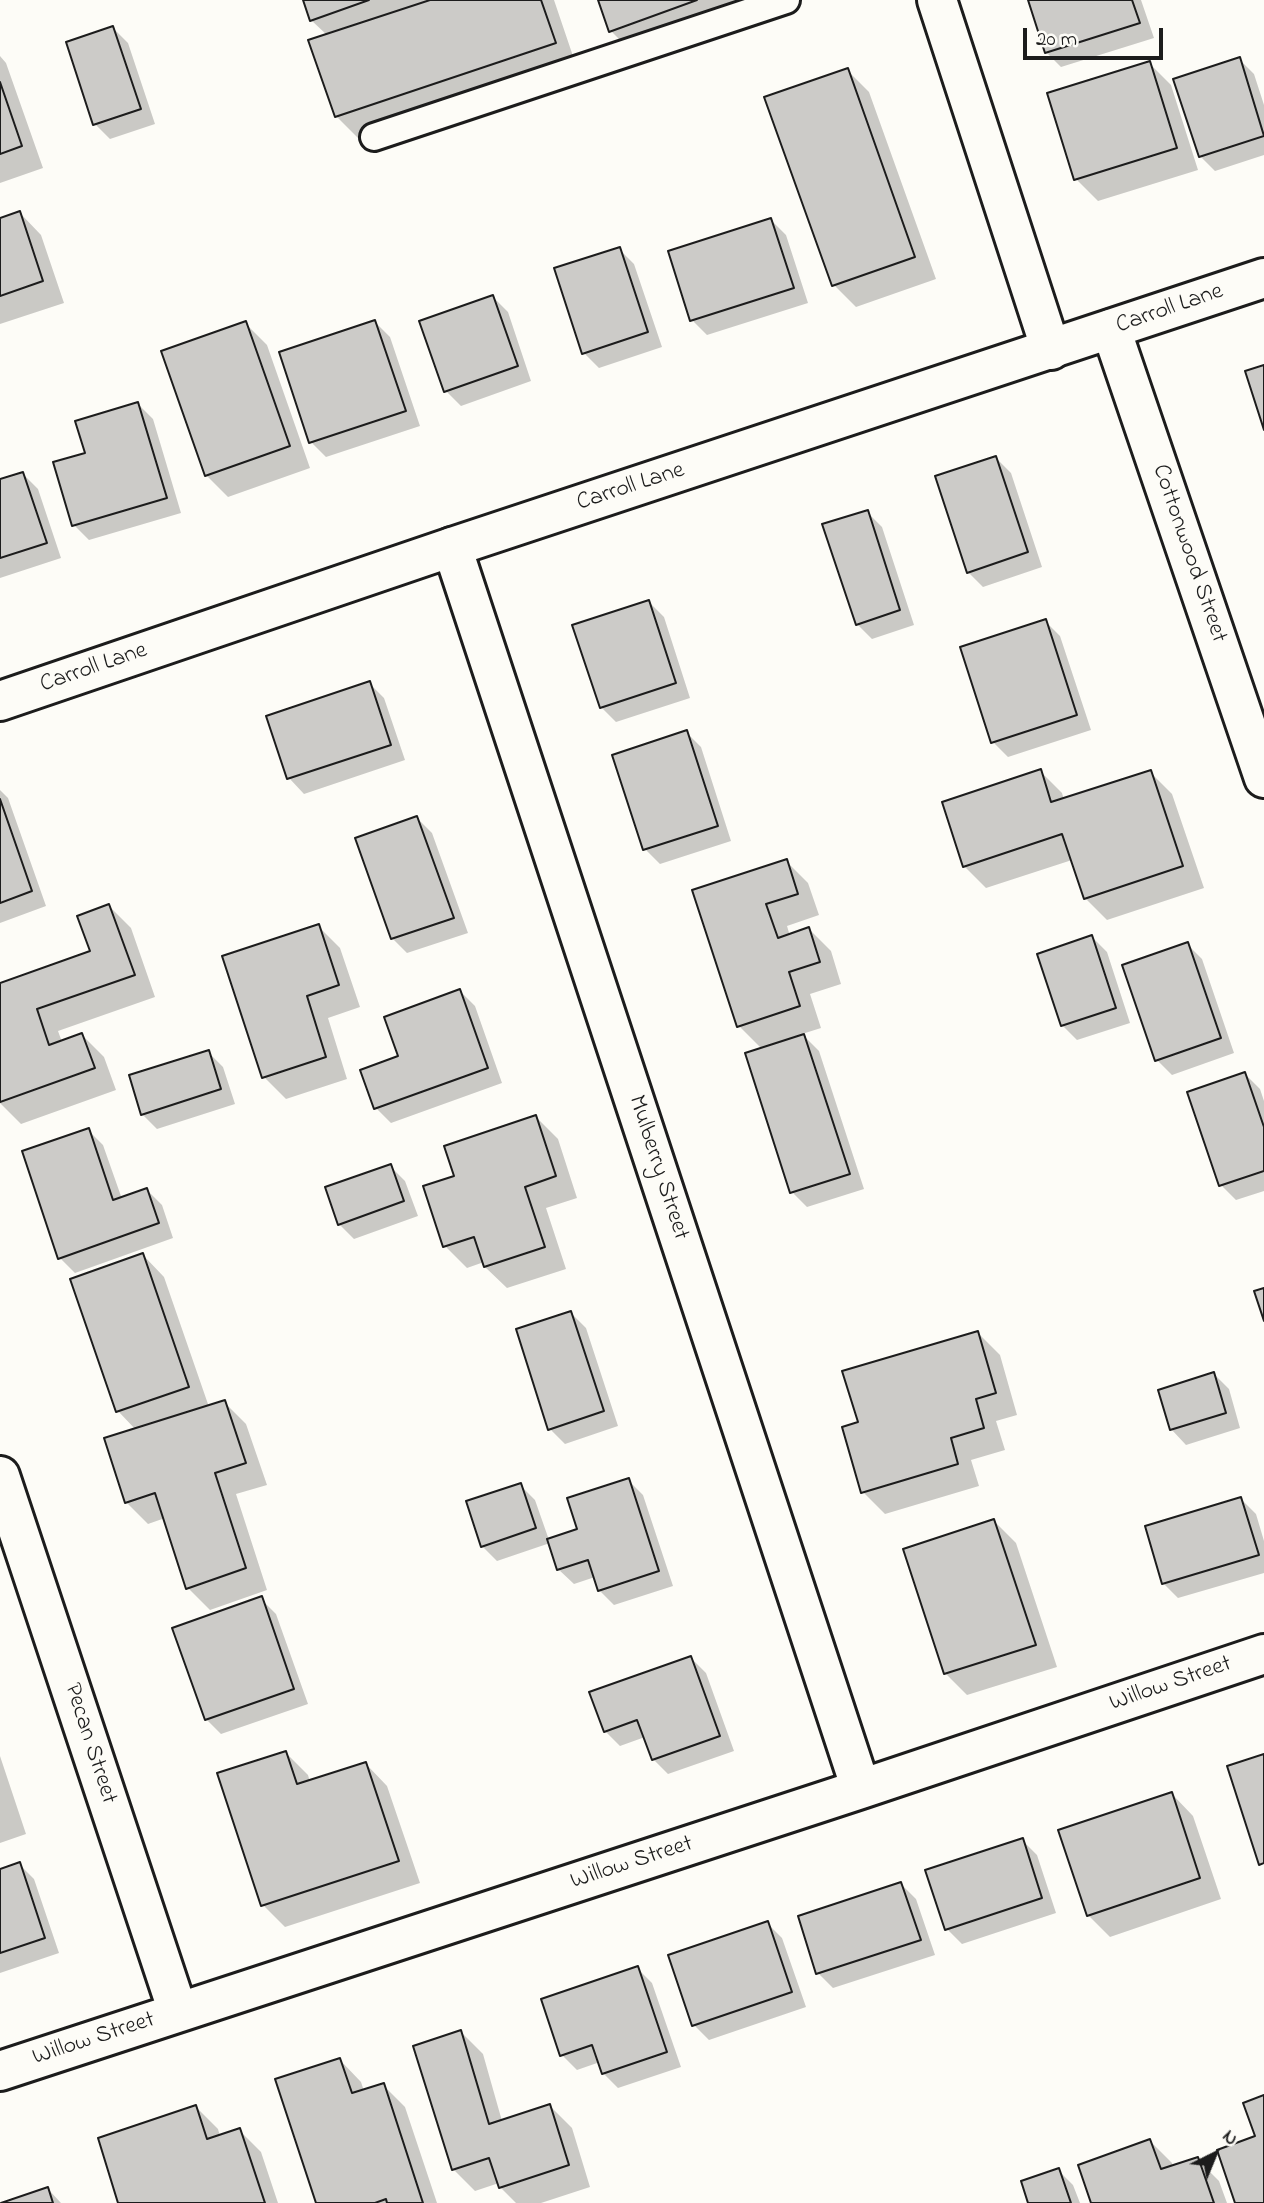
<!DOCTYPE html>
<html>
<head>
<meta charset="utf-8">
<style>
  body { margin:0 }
  #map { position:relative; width:1264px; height:2203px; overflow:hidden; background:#fdfcf7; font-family:"Indie Flower",sans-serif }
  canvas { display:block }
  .north { position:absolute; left:1180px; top:2119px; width:70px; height:70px; -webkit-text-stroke:5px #fdfcf7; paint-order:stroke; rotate:43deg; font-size:19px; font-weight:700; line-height:28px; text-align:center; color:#1c1c1c }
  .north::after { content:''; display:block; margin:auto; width:24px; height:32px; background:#1c1c1c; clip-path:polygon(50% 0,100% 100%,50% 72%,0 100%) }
  .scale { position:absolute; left:1023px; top:28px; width:140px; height:32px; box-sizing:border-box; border:4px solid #1c1c1c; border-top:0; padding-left:9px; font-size:21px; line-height:24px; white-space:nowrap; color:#1c1c1c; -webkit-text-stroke:5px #fdfcf7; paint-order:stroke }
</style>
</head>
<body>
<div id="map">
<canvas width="1264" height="2203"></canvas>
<div class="north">N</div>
<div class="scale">20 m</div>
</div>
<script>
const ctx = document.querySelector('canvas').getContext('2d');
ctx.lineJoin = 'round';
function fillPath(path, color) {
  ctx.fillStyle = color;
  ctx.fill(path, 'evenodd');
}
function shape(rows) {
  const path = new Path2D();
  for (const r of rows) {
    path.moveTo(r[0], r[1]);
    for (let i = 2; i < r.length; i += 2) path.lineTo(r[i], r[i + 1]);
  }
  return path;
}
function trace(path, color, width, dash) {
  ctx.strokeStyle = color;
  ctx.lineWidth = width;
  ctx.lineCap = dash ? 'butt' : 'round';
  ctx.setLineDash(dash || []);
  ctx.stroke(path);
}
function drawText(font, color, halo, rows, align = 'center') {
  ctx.font = font + ' "Indie Flower",sans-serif';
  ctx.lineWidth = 5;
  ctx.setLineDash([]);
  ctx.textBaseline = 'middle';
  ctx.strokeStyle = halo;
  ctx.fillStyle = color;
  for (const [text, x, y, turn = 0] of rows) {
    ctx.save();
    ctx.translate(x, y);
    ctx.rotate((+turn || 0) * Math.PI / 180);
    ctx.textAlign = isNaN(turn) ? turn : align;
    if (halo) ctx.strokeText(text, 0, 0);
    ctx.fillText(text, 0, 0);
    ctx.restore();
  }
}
fillPath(shape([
  [304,0,554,0,576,65,358,138,336,116,328,36,311,20],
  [600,0,778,0,633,53,611,31],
  [1029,0,1141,0,1154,38,1061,67,1046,52],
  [113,28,128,43,155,124,110,139,95,124],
  [0,56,6,63,43,168,0,183],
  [1239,59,1254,74,1264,105,1264,155,1215,171,1200,156],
  [1149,63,1171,85,1198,170,1098,201,1076,179],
  [847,70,869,92,936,279,856,307,834,285],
  [20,213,41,235,64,303,0,324,0,220],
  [771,220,786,235,808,303,707,335,692,320],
  [619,249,634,264,662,347,599,368,584,353],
  [493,297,508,312,531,381,461,406,446,391],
  [375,322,390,337,420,426,326,457,311,442],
  [245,323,267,345,310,468,228,497,206,475],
  [138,404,153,419,181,513,89,540,74,525],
  [996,458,1011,473,1042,567,983,587,968,572],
  [23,474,38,489,61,558,0,578,0,481],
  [867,512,882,527,914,625,872,639,857,624],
  [649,602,664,617,690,698,616,722,601,707],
  [1045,621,1060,636,1091,730,1008,757,993,742],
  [369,683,384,698,405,760,304,794,289,778,268,717],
  [686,732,701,747,731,841,660,864,645,849],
  [1040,771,1062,793,1064,800,1150,772,1172,794,1204,888,1107,920,1085,898,1072,860,986,888,964,866],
  [0,790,8,798,46,906,0,923],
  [417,818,432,833,468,933,407,953,392,938],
  [786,861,808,883,819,915,787,926,790,936,809,929,831,951,841,984,810,994,821,1028,802,1034,819,1051,864,1189,807,1207,792,1192,762,1049,739,1026,695,891],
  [109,906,131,928,155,997,58,1031,62,1042,82,1035,104,1057,116,1090,21,1124,0,1103,0,984,92,952],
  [318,926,340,948,360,1007,328,1018,347,1079,286,1099,264,1077],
  [1092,937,1107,952,1130,1023,1077,1040,1062,1025],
  [1187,944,1202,959,1234,1053,1172,1075,1157,1060],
  [460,991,475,1006,502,1083,391,1123,376,1108,400,1057],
  [208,1052,223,1067,235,1104,157,1129,142,1114],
  [1245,1074,1260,1089,1264,1101,1264,1191,1236,1200,1221,1185],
  [536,1117,558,1139,577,1198,546,1208,566,1269,507,1288,485,1267,484,1262,467,1268,445,1246,456,1177],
  [88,1130,103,1145,122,1199,147,1190,162,1205,173,1238,75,1273,60,1258],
  [390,1166,405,1181,418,1216,354,1239,339,1224],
  [143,1255,164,1277,209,1407,224,1402,246,1424,267,1485,236,1494,267,1590,210,1610,188,1588,165,1518,148,1524,126,1502,136,1430,118,1411],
  [571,1313,586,1328,618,1426,565,1444,550,1429],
  [978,1333,1000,1355,1017,1415,996,1421,1005,1450,971,1460,979,1486,885,1514,863,1492,860,1424],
  [1214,1374,1229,1389,1240,1428,1186,1445,1171,1429],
  [628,1480,643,1495,673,1586,614,1605,599,1590,595,1577,574,1584,558,1569,550,1543,497,1561,482,1546,520,1485,535,1500,549,1540,580,1530],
  [1241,1499,1256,1514,1264,1541,1264,1573,1178,1598,1163,1583],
  [994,1521,1016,1543,1057,1667,967,1695,945,1673],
  [261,1599,276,1614,308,1704,221,1734,206,1719],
  [691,1658,706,1673,734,1751,668,1774,653,1759,645,1737,620,1746,605,1731],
  [286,1753,308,1775,310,1782,366,1764,387,1786,420,1883,285,1927,263,1905],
  [0,1756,26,1834,0,1843],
  [1172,1794,1193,1816,1221,1899,1110,1937,1088,1915],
  [1022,1840,1037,1855,1056,1913,962,1944,947,1929],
  [19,1864,34,1879,59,1953,0,1973,0,1871],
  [901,1884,916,1899,935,1955,833,1988,818,1973],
  [767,1923,782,1938,806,2007,709,2040,694,2025,671,1956],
  [637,1968,652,1983,681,2067,618,2088,603,2073,600,2062,577,2070,562,2055],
  [461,2032,483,2054,502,2121,550,2106,572,2128,590,2187,541,2203,516,2203,500,2187,499,2183,475,2191,453,2169],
  [340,2060,361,2082,364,2091,383,2085,405,2107,437,2203,318,2203],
  [196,2107,218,2129,220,2136,239,2130,261,2152,278,2203,120,2203],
  [1150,2141,1172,2163,1173,2167,1197,2159,1219,2181,1227,2203,1092,2203],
  [1058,2170,1073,2185,1080,2203,1030,2203],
  [48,2189,61,2203,7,2203]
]), '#0003');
const building = shape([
  [303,0,369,0,310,21,303,0],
  [430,0,541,0,556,43,335,117,308,40,430,0],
  [598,0,697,0,609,32,598,0],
  [1028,0,1132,0,1140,23,1045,53,1028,0],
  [113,26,141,109,93,125,66,42,113,26],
  [1240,57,1264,136,1199,157,1173,79,1240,57],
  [1150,61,1177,148,1074,180,1047,93,1150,61],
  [848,68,915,257,832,286,764,97,848,68],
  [0,82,22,146,0,154,0,82],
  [20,211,43,281,0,296,0,218,20,211],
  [771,218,794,288,690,321,668,251,771,218],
  [620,247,648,332,582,354,554,268,620,247],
  [493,295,518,366,444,392,419,321,493,295],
  [375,320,406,411,309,443,279,352,375,320],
  [246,321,290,446,205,476,161,351,246,321],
  [1264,365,1264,430,1245,371,1264,365],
  [138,402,167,498,72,526,53,462,85,453,75,421,138,402],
  [996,456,1028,552,967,573,935,476,996,456],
  [23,472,47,543,0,558,0,479,23,472],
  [868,510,900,610,856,625,822,524,868,510],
  [649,600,676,683,600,708,572,625,649,600],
  [1046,619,1077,715,991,743,960,647,1046,619],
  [370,681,391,745,287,779,266,716,370,681],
  [687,730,718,826,643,850,612,755,687,730],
  [1041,769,1051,802,1151,770,1183,866,1084,899,1062,834,963,867,942,802,1041,769],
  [0,799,32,891,0,903,0,799],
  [417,816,454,918,391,939,355,838,417,816],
  [787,859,798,894,766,904,778,938,809,927,820,962,789,972,800,1006,737,1027,692,890,787,859],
  [109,904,135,975,37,1009,49,1045,82,1033,95,1068,0,1102,0,983,90,951,77,916,109,904],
  [319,924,339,985,307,996,326,1057,262,1078,222,956,319,924],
  [1092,935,1116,1008,1061,1026,1037,954,1092,935],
  [1188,942,1221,1038,1155,1061,1122,965,1188,942],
  [460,989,488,1068,374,1109,360,1070,398,1056,384,1017,460,989],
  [804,1034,850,1174,790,1193,745,1053,804,1034],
  [209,1050,221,1089,141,1115,129,1075,209,1050],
  [1245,1072,1264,1127,1264,1171,1219,1186,1187,1092,1245,1072],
  [536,1115,556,1176,525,1187,545,1247,484,1267,474,1237,443,1247,423,1186,454,1176,444,1146,536,1115],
  [89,1128,113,1200,147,1188,159,1223,58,1259,22,1151,89,1128],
  [391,1164,404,1201,338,1225,325,1187,391,1164],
  [143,1253,189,1387,116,1412,70,1279,143,1253],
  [1264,1288,1264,1321,1254,1291,1264,1288],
  [571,1311,604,1411,548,1430,516,1329,571,1311],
  [978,1331,996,1393,976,1399,984,1428,951,1438,958,1464,861,1493,842,1427,858,1422,842,1371,978,1331],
  [1214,1372,1226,1413,1170,1430,1158,1390,1214,1372],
  [225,1400,246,1463,215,1473,246,1568,186,1589,155,1493,125,1503,104,1438,225,1400],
  [629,1478,659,1571,598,1591,588,1560,557,1570,547,1539,577,1529,567,1498,629,1478],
  [521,1483,536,1528,481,1547,466,1501,521,1483],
  [1241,1497,1259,1555,1162,1584,1145,1526,1241,1497],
  [994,1519,1036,1645,944,1674,903,1549,994,1519],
  [262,1596,294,1689,205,1720,172,1628,262,1596],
  [691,1656,720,1736,652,1760,637,1720,604,1732,589,1692,691,1656],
  [286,1751,297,1784,366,1762,399,1861,261,1906,217,1773,286,1751],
  [1264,1754,1264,1863,1259,1865,1227,1766,1264,1754],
  [1172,1792,1200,1878,1087,1916,1058,1830,1172,1792],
  [1023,1838,1042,1898,945,1930,925,1870,1023,1838],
  [20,1862,45,1938,0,1953,0,1869,20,1862],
  [901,1882,921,1940,816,1974,798,1916,901,1882],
  [768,1921,792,1992,692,2026,668,1955,768,1921],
  [638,1966,667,2052,602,2074,592,2045,560,2056,541,1999,638,1966],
  [461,2030,489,2124,550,2104,569,2165,499,2188,489,2158,452,2170,413,2046,461,2030],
  [340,2058,352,2093,384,2083,423,2203,387,2203,386,2199,375,2203,316,2203,275,2079,340,2058],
  [1264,2095,1264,2203,1235,2203,1217,2150,1255,2136,1243,2103,1264,2095],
  [196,2105,207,2139,240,2128,265,2203,118,2203,98,2138,196,2105],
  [1150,2139,1161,2169,1198,2157,1214,2203,1091,2203,1078,2165,1150,2139],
  [1059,2168,1071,2203,1028,2203,1021,2181,1059,2168],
  [48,2187,53,2203,1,2203,48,2187]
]);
fillPath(building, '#cccbc8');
trace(building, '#1c1c1c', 2);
const service = shape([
  [374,137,786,0]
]);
const minor = shape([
  [937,0,1051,350],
  [1111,329,1264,778],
  [452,547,861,1789],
  [0,1476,178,2012],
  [0,2071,861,1789,1264,1654]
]);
const tertiary = shape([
  [0,701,452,547,1264,278]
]);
trace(service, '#1c1c1c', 32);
trace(minor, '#1c1c1c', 44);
trace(tertiary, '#1c1c1c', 44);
trace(service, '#fdfcf7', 26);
trace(minor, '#fdfcf7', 38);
trace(tertiary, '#fdfcf7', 38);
drawText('24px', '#1c1c1c', '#fdfcf7', [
  ["Carroll Lane",1170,310,-19],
  ["Carroll Lane",631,488,-18],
  ["Cottonwood Street",1188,554,71],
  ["Carroll Lane",94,669,-19],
  ["Mulberry Street",657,1168,72],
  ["Willow Street",1171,1685,-19],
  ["Pecan Street",89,1744,72],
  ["Willow Street",632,1864,-18],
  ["Willow Street",94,2040,-18]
]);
</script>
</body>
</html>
